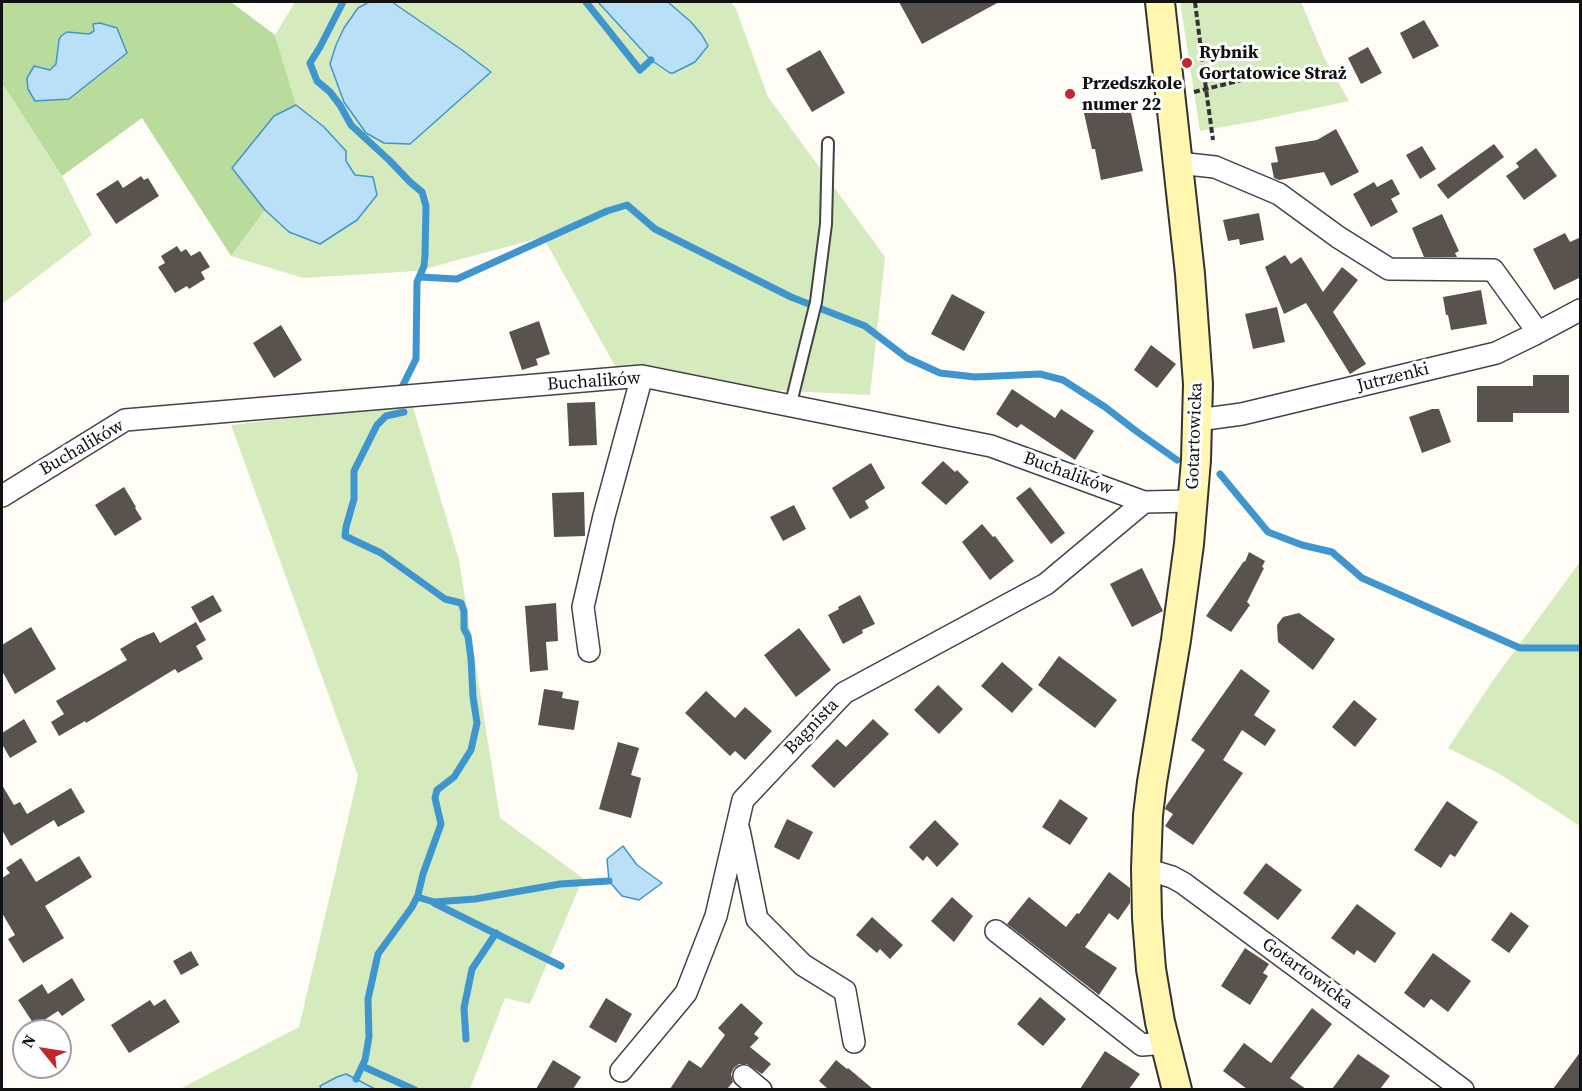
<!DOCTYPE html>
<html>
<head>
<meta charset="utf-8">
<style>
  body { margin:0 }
  #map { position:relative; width:1582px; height:1091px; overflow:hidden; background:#fffdf5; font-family:"Source Serif 4",serif }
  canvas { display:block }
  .frame { position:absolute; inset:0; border:3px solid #111; pointer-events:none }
  .north { position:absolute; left:12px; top:1019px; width:60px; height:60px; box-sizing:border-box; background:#fff; border:2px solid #a0a0a0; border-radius:50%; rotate:300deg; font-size:16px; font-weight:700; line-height:24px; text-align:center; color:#111 }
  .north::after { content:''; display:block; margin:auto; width:21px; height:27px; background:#c4262e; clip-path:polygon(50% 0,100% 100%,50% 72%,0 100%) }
</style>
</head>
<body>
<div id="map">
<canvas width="1582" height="1091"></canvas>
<div class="frame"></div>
<div class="north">N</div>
</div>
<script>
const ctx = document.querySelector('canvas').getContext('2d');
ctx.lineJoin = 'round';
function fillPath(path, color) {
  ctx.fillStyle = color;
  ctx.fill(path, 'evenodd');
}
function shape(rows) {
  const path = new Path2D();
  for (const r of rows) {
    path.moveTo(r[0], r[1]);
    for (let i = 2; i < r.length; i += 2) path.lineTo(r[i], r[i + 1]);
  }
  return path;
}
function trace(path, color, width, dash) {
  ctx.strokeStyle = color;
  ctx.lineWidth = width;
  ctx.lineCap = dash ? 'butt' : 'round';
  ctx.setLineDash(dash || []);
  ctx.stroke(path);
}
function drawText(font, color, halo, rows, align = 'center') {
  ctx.font = font + ' "Source Serif 4",serif';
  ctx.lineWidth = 6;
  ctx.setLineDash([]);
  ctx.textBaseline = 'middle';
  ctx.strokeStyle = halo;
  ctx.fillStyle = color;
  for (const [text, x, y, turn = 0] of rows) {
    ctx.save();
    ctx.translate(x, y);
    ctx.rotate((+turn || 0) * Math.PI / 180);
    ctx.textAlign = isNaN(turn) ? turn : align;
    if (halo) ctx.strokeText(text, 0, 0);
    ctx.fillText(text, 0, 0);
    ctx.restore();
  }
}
fillPath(shape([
  [295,2,731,2,736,9,768,97,885,257,870,395,768,390,615,366,543,237,417,271,303,278,231,256,265,210,289,232,355,175,324,127,296,105,275,35],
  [1180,2,1301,2,1324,57,1349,101,1256,121,1200,131],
  [2,83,62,176,92,235,2,304],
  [412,404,459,560,500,818,583,878,530,1004,505,998,470,1089,178,1090,299,1027,358,776,231,425],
  [1580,562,1580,826,1498,773,1448,748,1494,679]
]), '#d5ebbd');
fillPath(shape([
  [2,2,231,2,275,35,296,105,274,116,232,168,265,210,231,256,142,118,62,176,2,83]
]), '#b9dc9c');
const water = shape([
  [369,2,392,2,462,50,491,72,410,144,384,143,366,133,344,102,330,64,336,45,344,28,358,8,369,2],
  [598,2,668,2,691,22,702,35,708,46,695,62,673,73,670,73,651,60,598,2],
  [100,23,117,28,127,53,69,99,35,101,28,89,27,78,34,66,50,70,56,64,59,40,61,36,67,32,89,34,94,31,93,24,100,23],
  [296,105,324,127,346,151,346,161,355,175,373,177,377,195,357,220,320,244,289,232,265,210,232,168,274,116,296,105],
  [623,846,637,865,662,883,639,900,622,896,609,881,607,859,623,846],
  [346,1074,356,1079,375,1089,321,1089,320,1086,337,1077,346,1074]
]);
fillPath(water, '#b9e0f7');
trace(water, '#3f96cf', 1.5);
trace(shape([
  [343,2,320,47,310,63,317,81,330,92,340,105,351,125,389,160,410,182,422,192,426,206,425,256,424,266,417,282,416,359,401,389],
  [586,2,640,70,651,60],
  [420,277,457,279,607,211,627,205,655,229,791,297,865,326,907,358,940,373,975,377,1040,374,1063,380,1105,407,1136,431,1177,460],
  [1220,474,1268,532,1302,545,1332,552,1362,578,1520,648,1580,648],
  [417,897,434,902,475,899,560,884,609,881],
  [434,903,561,966],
  [466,1039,464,1008,472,969,496,933],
  [362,1066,415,1090],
  [356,1079,365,1060,369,1037,368,999,378,954,412,907,418,895,423,874,441,824,435,798,437,790,454,777,471,750,477,723,473,697,471,659,468,636,464,629,464,611,461,603,445,599,381,553,345,536,346,527,354,499,354,471,377,425,386,416,404,412]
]), '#3f96cf', 7);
fillPath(shape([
  [899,2,999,2,922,44],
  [1424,20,1439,46,1413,59,1400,33],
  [1368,47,1382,73,1361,84,1348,58],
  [820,50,845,93,812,112,786,69],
  [1129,103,1143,171,1101,180,1095,149,1092,149,1084,113],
  [1336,129,1359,172,1331,186,1324,172,1279,180,1274,178,1271,163,1278,162,1275,147,1317,140],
  [1494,144,1504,157,1448,199,1437,185],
  [1422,146,1436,169,1420,179,1406,155],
  [1536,148,1557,176,1524,200,1506,176,1519,167,1516,163],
  [141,176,144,180,148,178,159,196,116,224,96,194,118,180,123,188],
  [1392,179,1400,194,1391,199,1398,212,1371,227,1353,194,1374,182,1377,187],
  [1259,213,1264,240,1240,245,1239,239,1228,241,1223,220],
  [1442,214,1459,251,1455,253,1457,257,1424,257,1412,228],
  [1565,233,1570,242,1581,237,1581,277,1554,290,1533,249],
  [177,246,181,252,186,249,191,256,200,251,210,267,201,272,205,279,189,289,187,286,175,293,158,267,165,263,161,256],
  [1285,255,1291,264,1301,257,1323,292,1342,267,1358,280,1333,312,1366,364,1350,374,1306,303,1284,314,1265,267],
  [1481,290,1487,324,1451,330,1448,315,1446,315,1443,297],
  [952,294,985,312,964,351,931,334],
  [1277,307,1285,342,1253,349,1245,314],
  [539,321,550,354,536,359,538,365,522,370,509,332],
  [281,325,302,360,274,378,253,343],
  [1151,345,1176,364,1157,388,1134,370],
  [1533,375,1569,375,1569,413,1513,413,1513,422,1477,422,1477,386,1533,386],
  [1012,389,1055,418,1061,409,1094,431,1075,460,1021,424,1017,428,996,414],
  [595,402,597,445,569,446,567,403],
  [1432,409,1439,409,1451,442,1422,453,1409,417],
  [943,461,955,472,957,470,969,482,946,505,921,483],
  [871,463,885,488,865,501,869,508,850,519,832,488],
  [124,487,136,507,135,508,142,519,115,536,95,505],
  [1030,487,1065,533,1051,544,1016,498],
  [584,492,585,536,554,537,552,493],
  [794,505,806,529,783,541,770,517],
  [982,524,993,537,995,536,1014,561,990,580,962,542],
  [1249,552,1265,561,1262,567,1264,568,1247,602,1250,605,1231,632,1206,616,1244,561,1245,562],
  [1142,568,1163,611,1132,627,1110,584],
  [213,595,222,611,200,623,191,607],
  [860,595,875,624,862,630,863,633,843,644,828,615,839,609,838,607],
  [556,603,558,641,546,642,548,670,530,672,525,606],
  [1299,613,1335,639,1313,670,1278,642,1277,625,1283,617],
  [196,622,206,640,196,646,203,659,178,673,175,669,86,723,85,721,59,736,51,722,64,714,56,701,127,660,120,649,137,639,154,632,160,643],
  [31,627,56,669,15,694,2,671,2,645],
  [799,628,831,670,796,697,764,655],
  [1059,656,1117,700,1095,728,1038,685],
  [1002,662,1033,689,1012,713,981,686],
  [1241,669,1270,691,1254,715,1276,730,1265,746,1242,730,1223,760,1243,773,1193,845,1165,826,1173,814,1165,809,1166,806,1205,750,1191,740],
  [938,685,963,709,939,734,914,710],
  [544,689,563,692,562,698,579,701,574,730,538,725],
  [706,691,735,718,745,707,772,731,745,760,735,751,730,756,685,713],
  [1354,700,1377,719,1355,747,1332,727],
  [24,719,37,742,10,758,2,744,2,733],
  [873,719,889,734,834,788,811,766,837,739,846,747],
  [618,742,639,748,631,775,641,778,631,818,599,809],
  [2,785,14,805,20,802,27,814,71,788,85,812,58,827,54,820,11,846,2,830],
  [1060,799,1088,818,1070,845,1042,827],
  [1447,801,1478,822,1455,857,1450,854,1441,868,1414,850],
  [787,819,813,832,799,860,774,847],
  [935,820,959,844,937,867,927,856,923,861,909,847],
  [79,856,92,877,45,906,64,938,23,963,8,939,15,935,2,913,2,878,10,873,6,868,21,858,36,882],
  [1266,863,1302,890,1278,920,1243,893],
  [1109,872,1130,888,1130,903,1118,920,1109,913,1085,947,1117,968,1099,995,1007,924,1029,897,1066,927,1077,913,1079,914],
  [952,897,973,916,954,942,931,921],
  [1357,904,1396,933,1375,963,1357,950,1354,955,1331,938],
  [1511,912,1529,926,1509,953,1491,940],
  [872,917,903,945,890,959,880,949,877,953,856,935],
  [1245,948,1269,964,1263,973,1268,976,1250,1005,1221,986],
  [191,951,199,965,181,975,173,961],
  [1433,953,1471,981,1448,1012,1431,999,1424,1008,1404,993],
  [72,978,85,1000,62,1016,58,1011,35,1026,18,1000,42,984,48,994],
  [1040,997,1066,1019,1043,1046,1017,1024],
  [606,998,632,1014,616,1043,589,1027],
  [165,999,180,1022,129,1053,111,1025,150,1000,154,1006],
  [741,1003,763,1023,754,1034,759,1038,750,1047,771,1064,762,1074,747,1064,739,1064,734,1068,731,1074,733,1082,727,1089,670,1089,689,1060,701,1068,725,1035,718,1028],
  [1312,1008,1332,1024,1290,1078,1306,1089,1247,1089,1223,1071,1244,1043,1271,1063],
  [1105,1051,1140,1074,1129,1089,1080,1089],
  [1581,1051,1581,1089,1553,1089],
  [1358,1054,1390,1076,1380,1089,1332,1089],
  [553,1060,581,1077,573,1089,536,1089],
  [836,1060,847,1069,848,1068,873,1089,828,1089,819,1081]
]), '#5a524d');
const lane = shape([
  [790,407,816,302,826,224,828,143]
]);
const street = shape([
  [1178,163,1215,167,1279,194,1338,237,1389,269,1493,270,1532,324,1535,334],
  [1198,420,1242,414,1496,353,1535,334,1580,310],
  [2,496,125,420,642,376,991,446,1144,502,1193,501],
  [589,651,583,607,604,516,642,376],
  [739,830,757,919,803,965,845,991,854,1042],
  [1146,869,1172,877,1183,883,1463,1090],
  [996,931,1142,1045,1165,1043],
  [621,1071,686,993,716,916,743,800,844,693,1046,584,1144,502],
  [744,1076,761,1090]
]);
const secondary = shape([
  [1160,2,1190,274,1198,384,1196,460,1189,544,1176,640,1152,782,1148,815,1146,869,1147,918,1151,969,1160,1022,1177,1090]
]);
trace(lane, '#444', 14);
trace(street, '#444', 24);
trace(secondary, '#333', 32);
trace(shape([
  [1195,2,1206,89,1213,140],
  [1194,92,1246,79]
]), '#333', 4, [6, 3]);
trace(lane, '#fff', 10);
trace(street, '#fff', 21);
trace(secondary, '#fff6b0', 28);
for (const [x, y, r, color] of [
  [1187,63,6,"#c4262e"],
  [1070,94,6,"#c4262e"]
]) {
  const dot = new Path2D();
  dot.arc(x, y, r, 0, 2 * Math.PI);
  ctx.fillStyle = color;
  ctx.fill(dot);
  trace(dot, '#fff', 2);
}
drawText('bold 18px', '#111', '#fff', [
  ["Rybnik",1199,53],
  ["Gortatowice Straż",1199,74],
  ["Przedszkole",1082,84],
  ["numer 22",1082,105]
], 'left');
drawText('18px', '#111', '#fff', [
  ["Jutrzenki",1393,378,-14],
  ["Buchalików",594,382,-4],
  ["Gotartowicka",1195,436,-88],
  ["Buchalików",82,448,-30],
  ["Buchalików",1068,474,20],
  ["Bagnista",812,727,-46],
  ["Gotartowicka",1307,974,36]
]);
</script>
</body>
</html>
